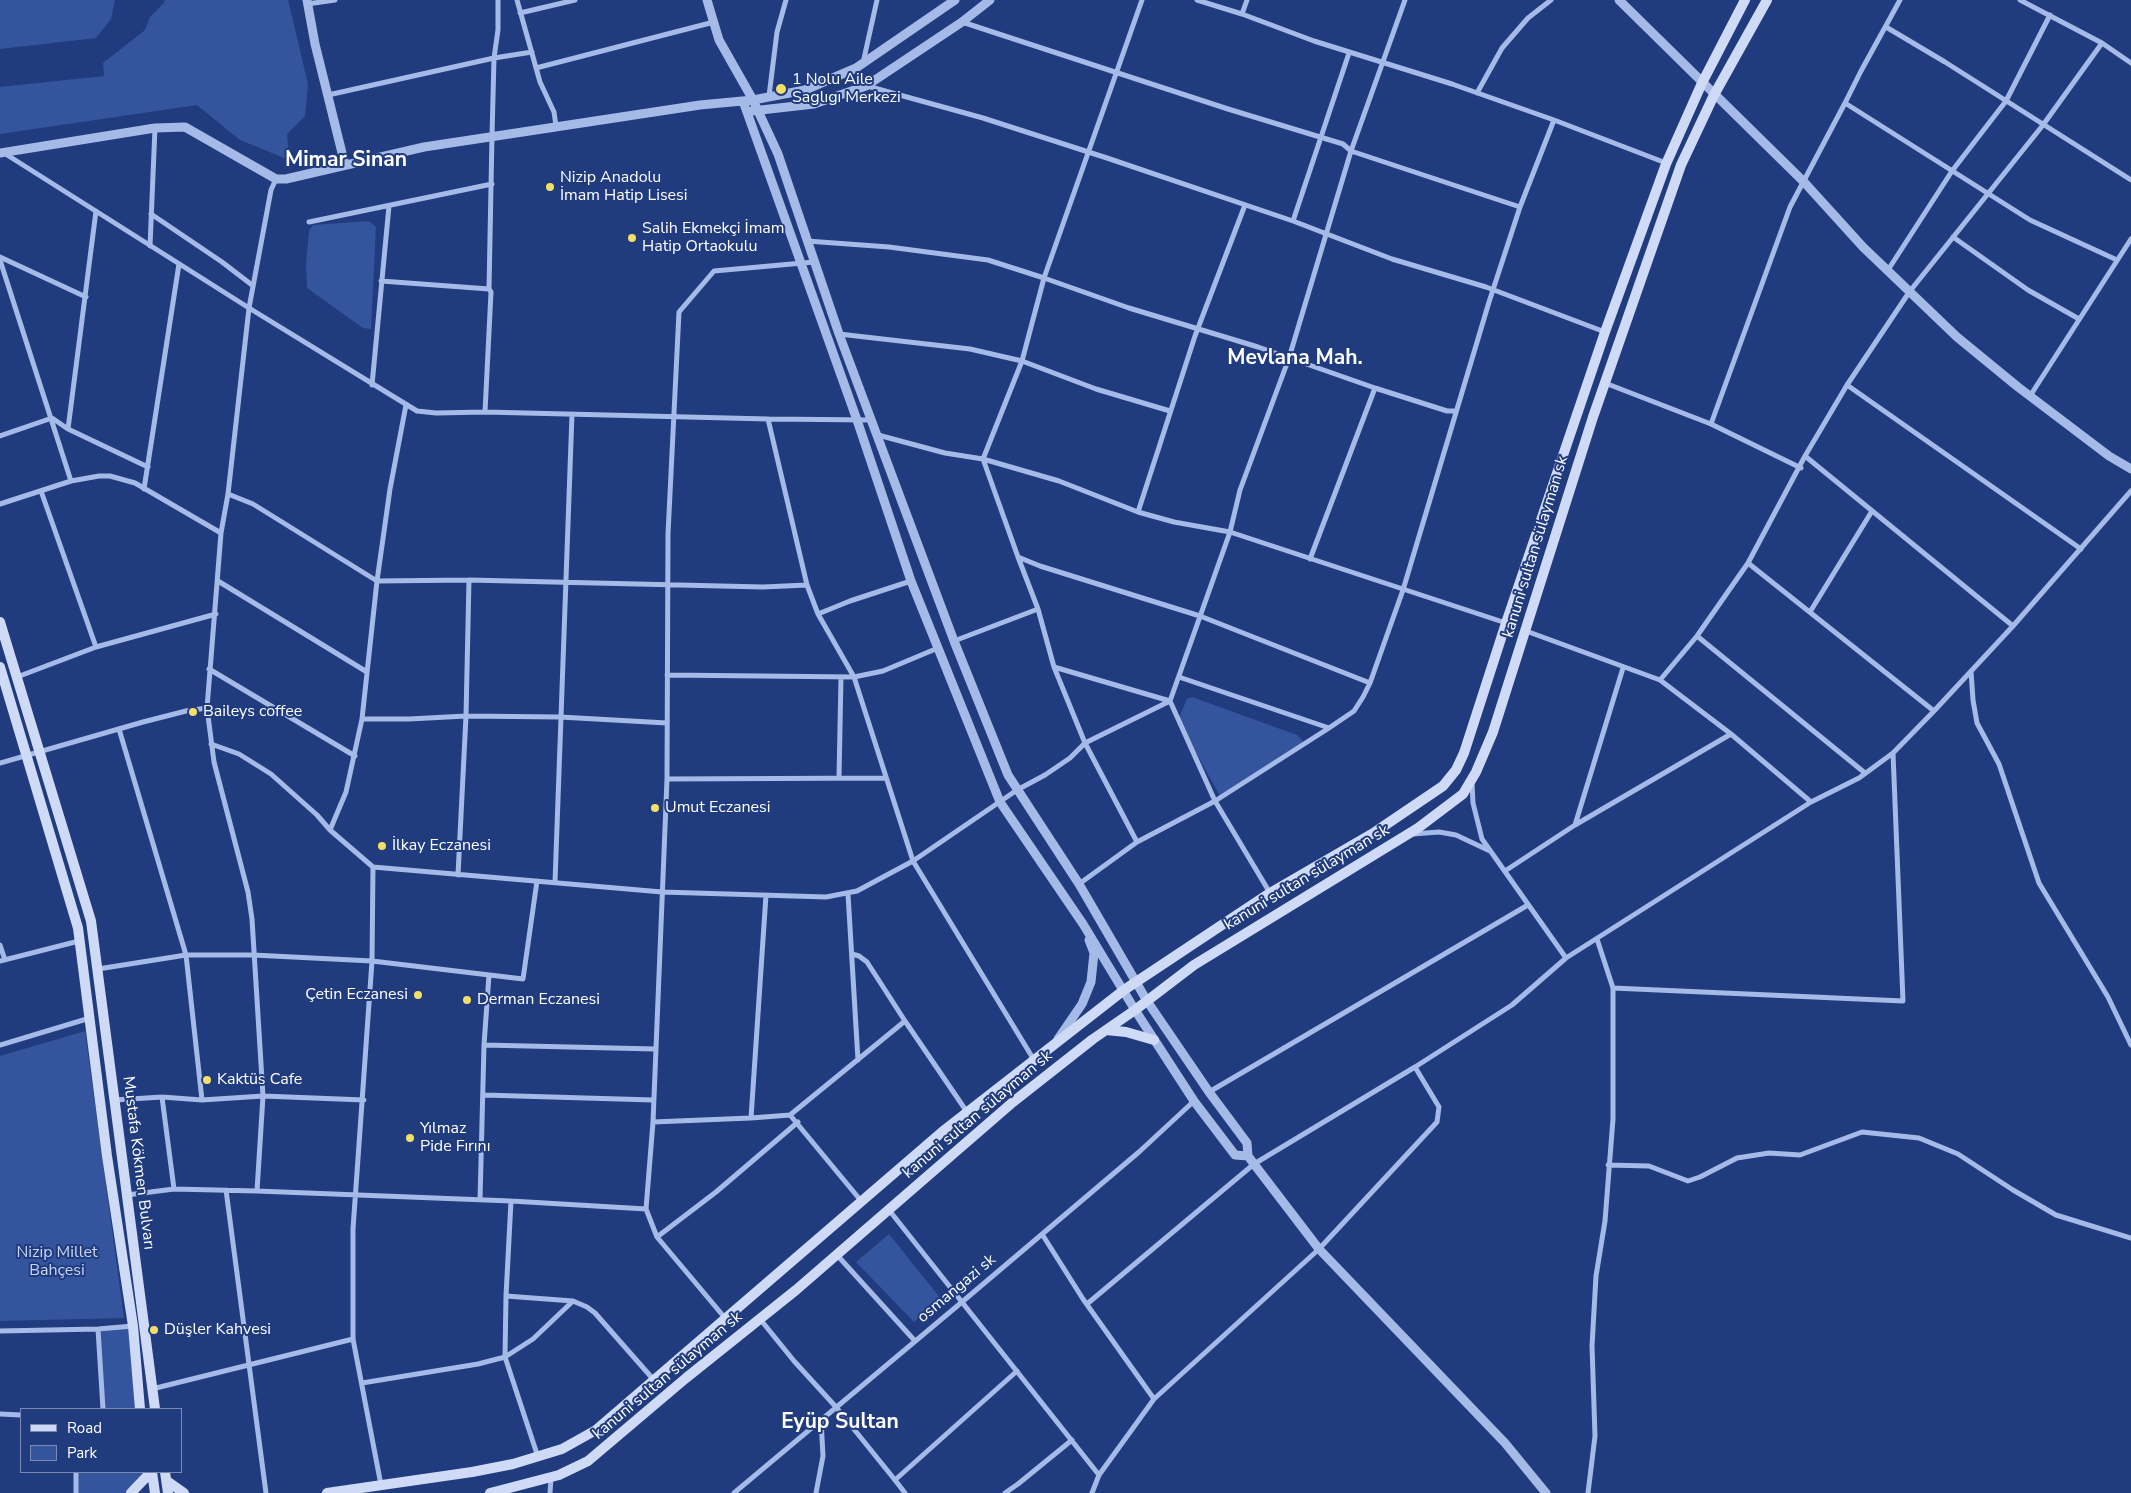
<!DOCTYPE html>
<html>
<head>
<meta charset="utf-8">
<style>
  body { margin:0 }
  #map { position:relative; width:2131px; height:1493px; overflow:hidden; background:#203c7f; font-family:"Nunito Sans",sans-serif }
  canvas { display:block }
  .legend { position:absolute; left:20px; top:1408px; width:162px; height:65px; box-sizing:border-box; background:#203c7f; border:1px solid #798ab2; margin:0; padding:6px 9px; list-style:none; font-size:15px; color:#fff }
  .legend li { display:flex; align-items:center; gap:10px; height:25px }
  .legend b { width:25px; border:1px solid #798ab2 }
</style>
</head>
<body>
<div id="map">
<canvas width="2131" height="1493"></canvas>
<ul class="legend">
<li><b style="height:6px;background:#cfdbf6"></b>Road</li>
<li><b style="height:14px;background:#34549d"></b>Park</li>
</ul>
</div>
<script>
const ctx = document.querySelector('canvas').getContext('2d');
ctx.lineJoin = 'round';
function fillPath(path, color) {
  ctx.fillStyle = color;
  ctx.fill(path, 'evenodd');
}
function shape(rows) {
  const path = new Path2D();
  for (const r of rows) {
    path.moveTo(r[0], r[1]);
    for (let i = 2; i < r.length; i += 2) path.lineTo(r[i], r[i + 1]);
  }
  return path;
}
function trace(path, color, width, dash) {
  ctx.strokeStyle = color;
  ctx.lineWidth = width;
  ctx.lineCap = dash ? 'butt' : 'round';
  ctx.setLineDash(dash || []);
  ctx.stroke(path);
}
function drawText(font, color, halo, rows, align = 'center') {
  ctx.font = font + ' "Nunito Sans",sans-serif';
  ctx.lineWidth = 4;
  ctx.setLineDash([]);
  ctx.textBaseline = 'middle';
  ctx.strokeStyle = halo;
  ctx.fillStyle = color;
  for (const [text, x, y, turn = 0] of rows) {
    ctx.save();
    ctx.translate(x, y);
    ctx.rotate((+turn || 0) * Math.PI / 180);
    ctx.textAlign = isNaN(turn) ? turn : align;
    if (halo) ctx.strokeText(text, 0, 0);
    ctx.fillText(text, 0, 0);
    ctx.restore();
  }
}
fillPath(shape([
  [0,0,115,0,111,19,96,38,0,49],
  [165,0,288,0,308,84,305,116,287,134,289,160,240,140,197,105,0,134,0,87,104,76,103,63,145,30,150,17,164,3],
  [369,221,376,227,371,329,363,328,307,288,306,265,309,231,313,225],
  [1192,697,1297,735,1303,741,1301,746,1220,796,1178,720,1187,699],
  [85,1031,124,1318,0,1321,0,1056],
  [889,1234,941,1299,914,1322,856,1262],
  [133,1326,140,1409,103,1409,98,1329],
  [76,1472,151,1472,131,1493,76,1493]
]), '#34549d');
trace(shape([
  [517,0,540,82,554,112,556,126],
  [1142,0,1044,278,1022,361,983,459,1018,557,1040,566,1200,616,1370,683],
  [1197,0,1242,14,1314,41,1452,84,1554,120,1666,163],
  [2020,0,2102,43,2131,63],
  [307,4,335,0],
  [520,13,575,0],
  [1242,14,1247,0],
  [962,22,1228,109,1343,144,1351,151,1520,207],
  [1886,27,1945,62,2131,180],
  [863,63,877,0],
  [536,68,714,22],
  [867,86,983,118,1107,158,1293,221,1392,259,1486,287,1605,332],
  [1477,93,1502,48,1528,18,1551,0],
  [328,95,494,58,532,52],
  [769,96,777,32,786,0],
  [1845,103,2030,220,2117,260],
  [4,153,249,308,417,411,436,413,485,412,768,419,871,420],
  [151,214,222,262,252,285],
  [1293,221,1349,53],
  [309,222,492,184],
  [1953,237,2028,290,2079,319],
  [807,241,889,247,988,260,1044,278,1129,308,1258,347,1375,388,1447,411,1456,411],
  [150,246,155,128],
  [0,257,86,297],
  [0,260,71,481],
  [1888,270,1952,171,2006,101,2050,15],
  [381,281,489,289],
  [839,334,970,349,1022,361,1096,389,1170,411],
  [1605,383,1711,424,1801,468],
  [372,385,389,206],
  [1847,385,2081,549],
  [2030,396,2131,239],
  [485,412,491,292,489,289,492,136,494,58,498,30,498,0],
  [768,419,807,585,818,614,854,677,913,861,1034,1060],
  [1711,424,1790,207,1845,103,1861,71,1900,0],
  [68,429,96,211],
  [878,435,945,453,983,459,1059,481,1138,512,1174,522,1230,532,1506,623],
  [0,436,52,418,68,429,148,467],
  [1805,456,2013,626,1934,711],
  [144,489,179,264],
  [41,491,96,647],
  [228,494,253,504,377,581,469,580,763,587,807,585],
  [0,504,71,481,99,476,110,476,135,483,221,533],
  [1138,512,1195,336,1245,205],
  [1018,557,1038,609,1054,667,1170,701,1215,801,1270,893],
  [1310,559,1375,388],
  [218,581,367,672],
  [1810,612,1872,511],
  [818,614,850,601,911,581],
  [2013,626,2131,491],
  [1526,631,1660,680,1731,734,1811,802],
  [1697,636,1865,773],
  [954,641,1038,609],
  [1054,667,1085,743,1137,842],
  [1623,668,1575,825,1731,734],
  [209,669,355,756],
  [1971,671,1973,700,1977,723,1999,764,2039,883,2108,997,2131,1045],
  [667,675,854,677,883,671,938,648],
  [17,677,96,647,216,614],
  [1179,677,1329,728],
  [1660,680,1697,636,1748,563,1805,456,1847,385,1910,291,2043,125,2102,43],
  [362,719,409,719,466,716,560,717,667,723],
  [119,729,186,955,202,1100],
  [211,744,239,754,271,774,317,815,330,830,373,867,662,892,826,897,857,891,913,861,1017,790,1045,775,1070,758,1085,743,1170,701,1230,532,1240,490,1289,358,1351,151,1405,0],
  [0,763,143,722,186,711,207,708],
  [839,778,841,677],
  [667,779,886,778],
  [1472,782,1473,803,1482,839,1566,958],
  [330,830,346,792,362,719,377,581,390,489,406,405],
  [1413,834,1439,832,1456,835,1490,851],
  [373,867,372,961,353,1229,353,1339,381,1485],
  [1505,871,1575,825],
  [458,875,466,716,469,580],
  [555,882,572,414],
  [1079,884,1137,842,1215,801,1329,728,1354,711,1363,697,1370,683,1403,590,1489,302,1520,207,1554,120],
  [848,894,858,1060],
  [1597,939,1613,988,1903,1001,1893,753],
  [0,945,5,960],
  [852,954,859,956,867,962,905,1021,967,1112],
  [0,961,79,941],
  [98,969,186,955,253,955,372,961,523,979,537,881],
  [0,1045,90,1018],
  [484,1045,655,1049],
  [1209,1092,1528,905],
  [484,1095,653,1100],
  [162,1097,174,1189],
  [115,1100,162,1097,202,1100,263,1096,364,1100],
  [790,1115,905,1021],
  [751,1118,766,895],
  [653,1122,751,1118,790,1115,862,1202],
  [1608,1165,1649,1166,1688,1181,1700,1177,1737,1158,1769,1153,1800,1155,1862,1132,1919,1138,1958,1154,2013,1190,2056,1215,2131,1238],
  [226,1190,266,1493],
  [257,1191,263,1096,252,919,248,892,214,762,207,708,221,533,228,494,249,308,271,190,276,179],
  [127,1195,174,1189,257,1191,511,1201,646,1209,657,1237,725,1318],
  [480,1200,484,1045,489,975],
  [511,1201,506,1296,505,1357,538,1457],
  [646,1209,653,1122,667,779,668,534,679,312,714,271,814,262],
  [889,1210,1099,1475],
  [1042,1234,1083,1299,1154,1399],
  [657,1237,716,1192,798,1122],
  [837,1255,915,1341],
  [506,1296,573,1301],
  [1087,1304,1254,1164,1415,1067,1512,1005,1566,958,1811,802,1859,778,1893,753,1934,711,1748,563],
  [760,1319,794,1361,836,1407,895,1480,1017,1371],
  [98,1329,103,1409],
  [0,1331,98,1329,133,1326],
  [362,1383,478,1364,505,1357,533,1339,573,1301,587,1307,595,1313,653,1379],
  [152,1389,353,1339],
  [0,1414,21,1415],
  [76,1472,76,1493],
  [895,1480,905,1493],
  [550,1493,551,1478],
  [734,1493,962,1302,1139,1152,1194,1101],
  [816,1493,823,1456,821,1420],
  [1005,1493,1018,1484,1072,1440],
  [1092,1493,1099,1475,1154,1399,1319,1249,1437,1122,1439,1107,1415,1067],
  [1588,1493,1595,1436,1592,1346,1596,1276,1605,1221,1613,1119,1613,988]
]), '#a5bae7', 5);
trace(shape([
  [307,0,315,44,345,165],
  [707,0,719,40,753,100,778,154,839,334,954,641,1008,775,1079,884,1147,1001,1209,1092,1247,1143,1248,1156,1254,1164,1319,1249,1505,1443,1546,1493],
  [1619,0,1804,182,1863,247,1957,337,2018,387,2109,456,2131,469],
  [743,101,857,420,911,581,1000,802,1083,924,1135,1010,1194,1101,1235,1155,1248,1156],
  [752,111,814,104,866,86,962,22,990,0],
  [0,153,155,128,185,127,276,179,286,179,424,147,700,105,753,100,805,90,856,68,955,0],
  [1058,1039,1082,1004,1091,982,1094,953,1089,940]
]), '#a5bae7', 9);
trace(shape([
  [0,622,91,921,155,1409],
  [0,667,78,928,107,1156,133,1326,140,1409],
  [1106,1030,1126,1032,1154,1040],
  [152,1472,155,1493],
  [165,1472,168,1493],
  [167,1481,184,1493],
  [131,1493,151,1472],
  [327,1493,472,1472,513,1464,562,1449,596,1430,942,1132,1124,990,1270,893,1375,832,1443,786,1456,770,1464,753,1506,623,1605,332,1666,164,1702,83,1745,0],
  [490,1493,559,1475,588,1461,686,1378,796,1290,1013,1102,1093,1039,1135,1010,1194,965,1418,828,1463,794,1476,772,1493,732,1593,417,1681,165,1714,95,1767,0]
]), '#cfdbf6', 10);
for (const [x, y, r, color] of [
  [781,89,6,"#f4df66"],
  [550,187,5,"#f4df66"],
  [632,238,5,"#f4df66"],
  [193,712,5,"#f4df66"],
  [655,808,5,"#f4df66"],
  [382,846,5,"#f4df66"],
  [418,995,5,"#f4df66"],
  [467,1000,5,"#f4df66"],
  [207,1080,5,"#f4df66"],
  [410,1138,5,"#f4df66"],
  [154,1330,5,"#f4df66"]
]) {
  const dot = new Path2D();
  dot.arc(x, y, r, 0, 2 * Math.PI);
  ctx.fillStyle = color;
  ctx.fill(dot);
  trace(dot, '#203c7f', 2);
}
drawText('16px', '#fff', '#203c7f', [
  ["1 Nolu Aile",792,80],
  ["Saglıgı Merkezi",792,98],
  ["Nizip Anadolu",560,178],
  ["İmam Hatip Lisesi",560,196],
  ["Salih Ekmekçi İmam",642,229],
  ["Hatip Ortaokulu",642,247],
  ["Baileys coffee",203,712],
  ["Umut Eczanesi",665,808],
  ["İlkay Eczanesi",392,846],
  ["Çetin Eczanesi",408,995,"right"],
  ["Derman Eczanesi",477,1000],
  ["Kaktüs Cafe",217,1080],
  ["Yılmaz",420,1129],
  ["Pide Fırını",420,1147],
  ["Düşler Kahvesi",164,1330]
], 'left');
drawText('16px', '#fff', '#203c7f', [
  ["kanuni sultan sülayman sk",1536,547,-73],
  ["kanuni sultan sülayman sk",1307,878,-31],
  ["kanuni sultan sülayman sk",978,1115,-40],
  ["Mustafa Kökmen Bulvarı",138,1163,83],
  ["osmangazi sk",957,1289,-40],
  ["kanuni sultan sülayman sk",668,1376,-40]
]);
drawText('16px', '#c9d7f6', '#203c7f', [
  ["Nizip Millet",57,1253],
  ["Bahçesi",57,1271]
]);
drawText('bold 21px', '#fff', '#203c7f', [
  ["Mimar Sinan",346,161],
  ["Mevlana Mah.",1295,359],
  ["Eyüp Sultan",840,1423]
]);
</script>
</body>
</html>
